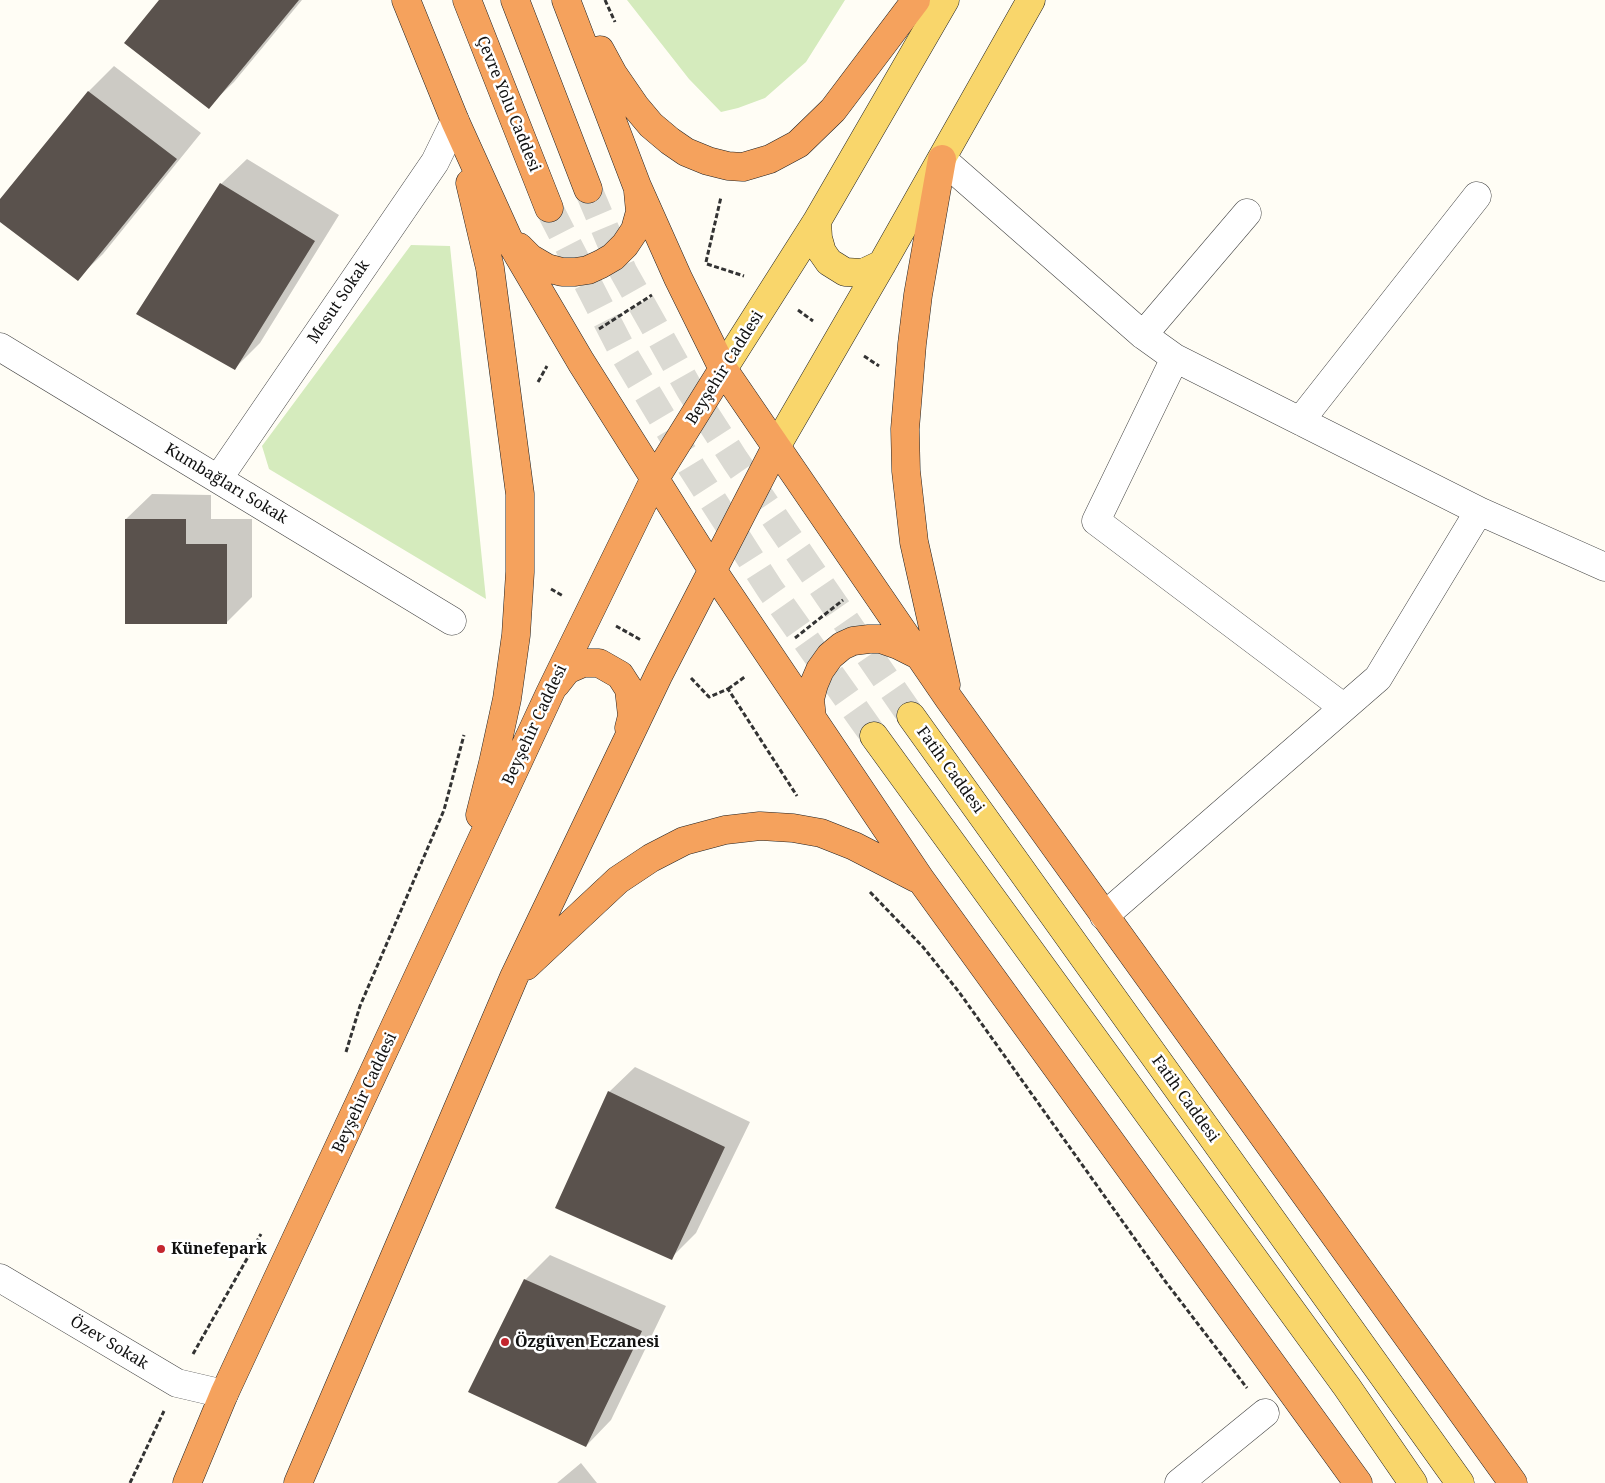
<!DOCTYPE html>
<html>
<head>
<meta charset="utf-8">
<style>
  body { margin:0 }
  canvas { display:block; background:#fffdf5 }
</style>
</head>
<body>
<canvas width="1605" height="1483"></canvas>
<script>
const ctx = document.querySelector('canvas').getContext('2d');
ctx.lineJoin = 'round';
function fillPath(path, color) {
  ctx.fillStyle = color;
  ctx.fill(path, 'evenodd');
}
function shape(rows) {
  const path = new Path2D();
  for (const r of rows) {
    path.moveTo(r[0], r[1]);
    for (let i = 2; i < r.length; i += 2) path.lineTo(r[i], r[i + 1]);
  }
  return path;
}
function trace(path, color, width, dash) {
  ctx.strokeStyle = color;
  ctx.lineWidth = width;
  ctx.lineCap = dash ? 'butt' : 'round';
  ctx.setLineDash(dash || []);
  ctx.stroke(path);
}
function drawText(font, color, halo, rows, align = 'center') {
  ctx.font = font + ' "Noto Serif",serif';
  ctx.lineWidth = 5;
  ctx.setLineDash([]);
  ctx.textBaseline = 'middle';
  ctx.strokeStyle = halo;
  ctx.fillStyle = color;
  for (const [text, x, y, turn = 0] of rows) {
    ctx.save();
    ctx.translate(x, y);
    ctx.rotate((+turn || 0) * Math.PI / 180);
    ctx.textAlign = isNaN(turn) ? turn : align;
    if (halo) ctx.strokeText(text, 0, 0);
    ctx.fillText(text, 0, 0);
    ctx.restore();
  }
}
fillPath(shape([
  [627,0,845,0,806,62,765,98,738,108,721,112,689,79],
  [411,245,450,246,486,599,269,469,262,446]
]), '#d5ebbd');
fillPath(shape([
  [161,0,302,0,234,82,208,107],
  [114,66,201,133,103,254,77,279,0,220,0,201,89,91],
  [247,159,339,215,260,343,234,369,221,184],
  [152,494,211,495,211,519,252,519,252,597,227,622,126,519],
  [635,1067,750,1122,696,1233,671,1258,609,1092],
  [550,1255,666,1306,611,1420,586,1446,525,1280],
  [581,1463,597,1483,557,1483]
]), '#0003');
fillPath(shape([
  [159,0,299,0,209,109,124,43],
  [88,91,177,159,78,281,0,222,0,199],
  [220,183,315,241,235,370,136,314],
  [125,519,186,519,186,544,227,544,227,624,125,624],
  [608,1091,725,1147,672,1260,555,1208],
  [524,1279,642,1331,586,1447,468,1392]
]), '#5a524d');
trace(shape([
  [588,189,623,271,690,390,735,460,911,716],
  [549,208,624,354,692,468,770,589,874,736]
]), '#dbdad3', 28, [28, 14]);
const street = shape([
  [942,159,1143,335,1175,358,1479,511,1605,567],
  [1143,335,1247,213],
  [0,347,452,621],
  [1175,358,1096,521,1343,707],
  [1300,421,1477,196],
  [218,479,435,162,455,121],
  [1104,916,1378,678,1479,511],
  [0,1278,177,1383,224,1394],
  [1179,1483,1265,1413]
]);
const primary = shape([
  [817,221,818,238,822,252,829,262,845,272,863,273,882,264],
  [723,369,817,221,945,0],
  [776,447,882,264,1031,0],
  [911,716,1460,1483],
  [874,736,1347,1387,1413,1483]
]);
const highway = shape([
  [406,0,455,121,508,238,581,362,713,571,921,880,1358,1483],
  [467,0,549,208],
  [515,0,588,189],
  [566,0,637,186,678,278,723,369,949,699,1513,1483],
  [600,50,613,74,635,106,651,125,670,141,686,152,708,161,728,166,743,167,770,159,798,144,833,110,916,0],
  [942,159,918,295,912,344,905,429,906,471,914,542,946,685],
  [470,183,490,268,520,494,520,572,516,635,507,699,493,763,480,815],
  [519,247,530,258,547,268,562,272,575,272,588,270,601,264,613,257,625,245,635,230,640,212,638,191],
  [556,684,567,670,583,663,599,663,620,675,629,689,632,716,629,728],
  [812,718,810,699,814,684,820,670,830,656,842,646,853,641,869,639,881,639,898,645,920,656],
  [526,966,618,880,651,858,684,841,725,830,760,826,793,828,821,833,854,846,916,878],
  [187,1483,224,1394,550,693,654,480,723,369],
  [298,1483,514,977,659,674,776,447]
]);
trace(street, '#444', 29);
trace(primary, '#222', 29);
trace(highway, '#222', 29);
trace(shape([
  [605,0,615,22],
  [706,262,721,197],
  [707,264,744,276],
  [798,310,813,321],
  [599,329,652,295],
  [864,356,879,366],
  [538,382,547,366],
  [551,589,563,596],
  [616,626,641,640],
  [795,638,843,600],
  [691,678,709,697,728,689,797,796],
  [728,689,746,676],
  [870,892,923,947,959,992,1165,1281,1247,1388],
  [346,1052,360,1006,444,810,464,735],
  [193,1354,261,1234],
  [130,1483,164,1411]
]), '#333', 3, [5, 2.5]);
trace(street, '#fff', 28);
trace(primary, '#f9d66b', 28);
trace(highway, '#f5a25d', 28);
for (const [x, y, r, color] of [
  [161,1249,5,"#c4262e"],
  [505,1342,5,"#c4262e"]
]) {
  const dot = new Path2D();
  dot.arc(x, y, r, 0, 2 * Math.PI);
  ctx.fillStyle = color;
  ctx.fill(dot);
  trace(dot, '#fff', 2);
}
drawText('16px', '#111', '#fff', [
  ["Çevre Yolu Caddesi",508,104,68],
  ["Mesut Sokak",339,302,-56],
  ["Beyşehir Caddesi",725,368,-58],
  ["Kumbağları Sokak",226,484,31],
  ["Beyşehir Caddesi",535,725,-65],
  ["Fatih Caddesi",950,770,54],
  ["Beyşehir Caddesi",365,1093,-65],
  ["Fatih Caddesi",1185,1099,54],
  ["Özev Sokak",109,1343,31]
]);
drawText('bold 16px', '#111', '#fff', [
  ["Künefepark",171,1249],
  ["Özgüven Eczanesi",515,1342]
], 'left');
</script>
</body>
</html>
